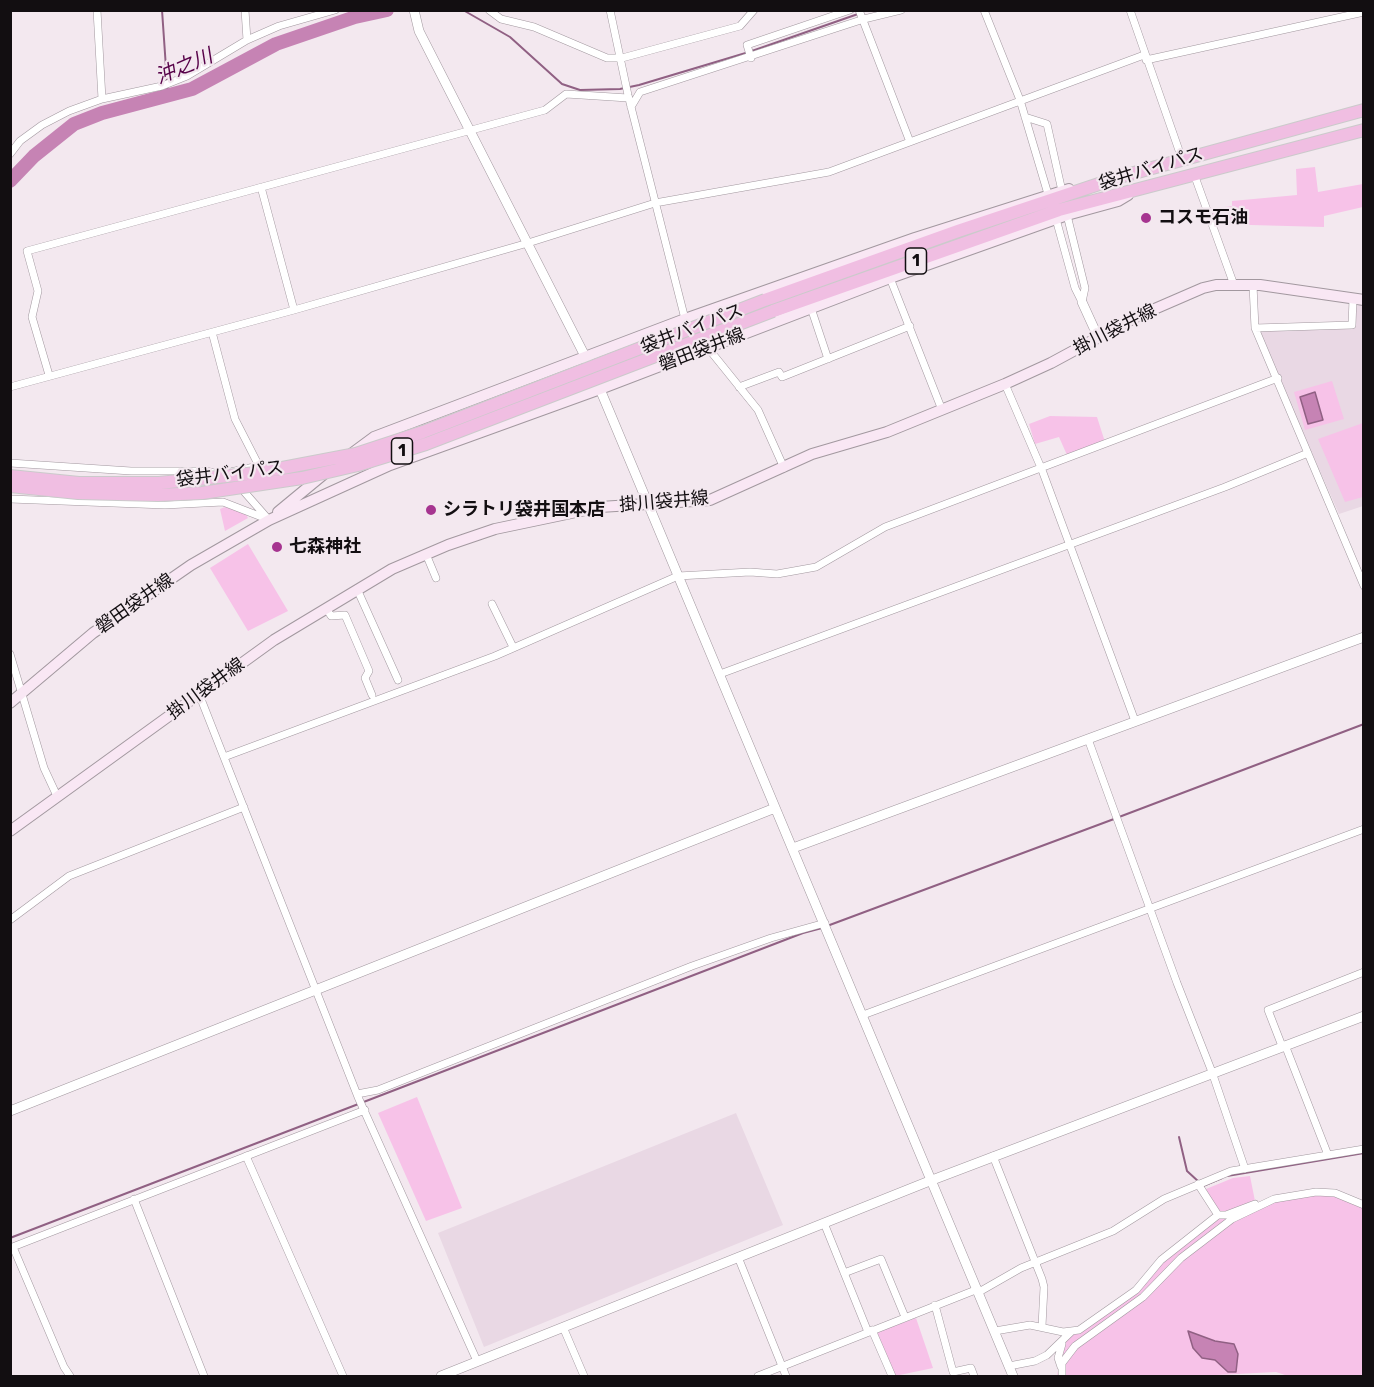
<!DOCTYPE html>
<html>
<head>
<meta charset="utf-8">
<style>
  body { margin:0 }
  #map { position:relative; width:1374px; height:1387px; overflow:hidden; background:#f3e8ef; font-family:Rubik,sans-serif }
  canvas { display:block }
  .frame { position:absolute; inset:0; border:12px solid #120e11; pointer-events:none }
</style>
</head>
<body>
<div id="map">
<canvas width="1374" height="1387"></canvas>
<div class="frame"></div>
</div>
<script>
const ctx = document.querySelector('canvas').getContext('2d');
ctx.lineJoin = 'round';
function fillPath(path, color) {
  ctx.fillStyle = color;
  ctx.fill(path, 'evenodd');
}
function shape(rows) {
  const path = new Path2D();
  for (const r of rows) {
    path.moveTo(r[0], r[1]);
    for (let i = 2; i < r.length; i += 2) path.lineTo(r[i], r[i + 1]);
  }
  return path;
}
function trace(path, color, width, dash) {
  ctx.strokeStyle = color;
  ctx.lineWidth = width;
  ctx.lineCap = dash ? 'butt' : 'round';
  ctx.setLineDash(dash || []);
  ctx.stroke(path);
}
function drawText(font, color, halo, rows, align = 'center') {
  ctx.font = font + ' Rubik,"Noto Sans JP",sans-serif';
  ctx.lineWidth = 4.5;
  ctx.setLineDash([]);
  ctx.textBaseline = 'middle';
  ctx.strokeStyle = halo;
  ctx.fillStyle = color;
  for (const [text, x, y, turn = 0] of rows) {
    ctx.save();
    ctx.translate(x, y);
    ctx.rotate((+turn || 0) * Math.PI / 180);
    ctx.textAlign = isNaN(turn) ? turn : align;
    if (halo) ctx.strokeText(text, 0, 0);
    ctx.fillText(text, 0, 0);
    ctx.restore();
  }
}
fillPath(shape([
  [1363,304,1363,506,1339,514,1257,329,1352,325,1357,306],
  [736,1113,783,1225,484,1347,438,1233]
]), '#e9d8e4');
fillPath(shape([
  [1315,167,1318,192,1363,184,1363,207,1324,216,1324,227,1215,224,1209,209,1232,206,1232,201,1297,195,1296,169],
  [1332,381,1344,419,1305,430,1294,392],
  [1050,416,1097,417,1105,442,1067,455,1059,437,1035,444,1029,424],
  [1363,423,1363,497,1345,502,1318,439],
  [225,507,245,513,248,518,225,531,220,509],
  [248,544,288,611,248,631,210,568],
  [417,1097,462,1208,426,1221,378,1113],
  [1250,1176,1255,1201,1243,1207,1274,1199,1339,1194,1363,1207,1363,1376,1288,1376,1276,1372,1197,1376,1057,1376,1063,1343,1145,1279,1218,1215,1206,1189,1233,1178],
  [916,1318,933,1368,895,1376,877,1332]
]), '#f7c2e8');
const water = shape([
  [1315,392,1323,420,1308,424,1300,397,1315,392],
  [1188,1331,1215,1341,1234,1344,1238,1354,1236,1372,1228,1372,1215,1360,1202,1358,1193,1348,1188,1331]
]);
fillPath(water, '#c683b4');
trace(water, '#906083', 1.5);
trace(shape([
  [162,10,168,97],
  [463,10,510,37,562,84,580,90,620,89,639,85,749,52,858,14],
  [1119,817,1364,724],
  [827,926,1114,819],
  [1179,1137,1187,1171,1199,1182],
  [1227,1176,1364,1153],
  [1203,1186,1222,1178],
  [10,1238,803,933,822,928]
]), '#906083', 2);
trace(shape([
  [10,181,34,156,74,124,102,113,192,89,276,44,355,17,387,10]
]), '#c683b4', 14);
const minor = shape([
  [97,10,102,99],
  [245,10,247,40],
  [489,10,501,19,534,27,607,58,622,58,740,26,754,10],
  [610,10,628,95,685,319],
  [859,10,910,142],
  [984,10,1020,100,1048,194],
  [1130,10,1182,159],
  [751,58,747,45,850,10],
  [1146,60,1364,12],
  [631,107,640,92,864,19,901,10],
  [1025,117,1047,124,1062,191],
  [10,154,20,141,42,125,69,111,102,99,162,86,187,76,247,40,279,26,335,10],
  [1194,174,1234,285],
  [261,187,294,310],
  [1067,215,1085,288,1082,302],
  [1056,219,1075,288,1082,302],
  [890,278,942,410],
  [1253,285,1255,328,1364,586],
  [811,308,828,359],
  [1255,328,1352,325,1353,299],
  [212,332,235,419,259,466,230,472],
  [708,348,758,410,784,468],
  [49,375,32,317,38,291,27,251,545,110,566,94,628,98],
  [1005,384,1042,470,1135,721],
  [10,387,294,310,528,243,655,203,829,172,1144,55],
  [739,387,779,372,782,377,910,326],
  [10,463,131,471,206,471,222,475,240,487,269,520],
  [10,499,165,505,223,502,267,519],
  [426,554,436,578],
  [357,589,398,680],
  [492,604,513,647],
  [326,608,331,616,345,615,369,671,365,678,372,695],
  [10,654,44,768,57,796],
  [720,674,1225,487,1308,453],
  [199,694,358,1097,477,1361],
  [1088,739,1177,983,1212,1072,1245,1169],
  [224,757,495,656,678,576,750,572,777,574,816,567,885,527,1278,378],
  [10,920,69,876,244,807],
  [863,1015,1364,829],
  [1285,1045,1328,1155],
  [1282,1046,1268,1010,1364,972],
  [357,1094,378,1090,692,966,771,938,825,923],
  [246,1156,343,1376],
  [993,1156,1042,1279,1044,1287,1042,1326],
  [134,1199,204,1376],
  [1218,1215,1226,1215,1255,1204],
  [824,1223,868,1332],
  [13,1247,64,1367,70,1376],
  [10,1248,365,1110],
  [738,1257,786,1376],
  [844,1273,881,1259,905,1317],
  [979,1292,1021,1268,1113,1231,1164,1199,1231,1171,1364,1149],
  [935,1305,953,1372,971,1368,974,1376],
  [563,1327,584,1376],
  [872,1330,892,1376],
  [995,1331,1030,1325,1063,1332,1079,1330,1136,1290,1161,1260,1218,1215,1198,1184],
  [1009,1366,1035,1361,1047,1355,1071,1332],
  [1061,1367,1058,1358,1062,1344],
  [758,1376,978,1289],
  [1062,1376,1062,1363,1075,1346,1143,1297,1181,1258,1232,1219,1274,1199,1316,1192,1335,1193,1364,1205]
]);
const tertiary = shape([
  [414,10,419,31,588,362],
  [1082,302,1098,337],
  [597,382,1013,1376],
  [793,848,1364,637],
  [10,1111,775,808],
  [441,1376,927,1182,1364,1016]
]);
const secondary = shape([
  [351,454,374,437,685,319,915,238,1069,189],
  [278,512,324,474],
  [10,703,93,633,191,565,269,520,390,465,600,389,890,278,1067,215,1118,201,1128,195],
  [10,831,274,640,392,569,448,545,495,529,600,507,710,500,812,454,887,432,1005,384,1051,363,1136,317,1203,288,1216,285,1260,285,1364,300]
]);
const trunk = shape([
  [765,300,958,231,1123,176,1364,110],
  [773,311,1059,210,1364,130]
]);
trace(minor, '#a2989f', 8);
trace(tertiary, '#a2989f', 10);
trace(secondary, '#a2989f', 12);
trace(trunk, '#cbcacb', 14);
trace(minor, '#fff', 7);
trace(tertiary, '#fff', 9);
trace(secondary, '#f9e7f4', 10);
trace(trunk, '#f0bee2', 12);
const trunkBridge = shape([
  [10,476,79,483,159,483,256,473,356,454,423,432,765,300],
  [10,486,78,493,158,495,202,493,302,478,358,465,426,444,773,311]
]);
trace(trunkBridge, '#cbcacb', 14, []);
trace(trunkBridge, '#f0bee2', 12);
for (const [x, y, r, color] of [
  [1146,218,6,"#a63490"],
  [431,510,6,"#a63490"],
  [277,547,6,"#a63490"]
]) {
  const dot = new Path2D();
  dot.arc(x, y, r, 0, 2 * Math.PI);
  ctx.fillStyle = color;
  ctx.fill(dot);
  trace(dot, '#f3e8ef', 2);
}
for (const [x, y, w] of [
  [916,261,21],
  [402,451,21]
]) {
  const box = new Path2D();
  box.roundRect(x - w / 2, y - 13, w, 26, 4.5);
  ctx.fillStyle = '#f3e8ef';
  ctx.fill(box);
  trace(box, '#120e11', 1.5);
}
drawText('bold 16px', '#120e11', null, [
  ["1",916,261],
  ["1",402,451]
]);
drawText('18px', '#120e11', '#f3e8ef', [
  ["袋井バイパス",1151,169,-17],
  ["袋井バイパス",692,329,-21],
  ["掛川袋井線",1115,330,-27],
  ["磐田袋井線",702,350,-21],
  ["袋井バイパス",230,474,-7],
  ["掛川袋井線",664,502,-5],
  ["磐田袋井線",135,604,-35],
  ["掛川袋井線",206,689,-36]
]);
drawText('bold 18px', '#120e11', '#f3e8ef', [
  ["コスモ石油",1158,218],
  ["シラトリ袋井国本店",443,510],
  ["七森神社",289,547]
], 'left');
drawText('italic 20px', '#570249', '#f3e8ef', [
  ["沖之川",184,67,-23]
]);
</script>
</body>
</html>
